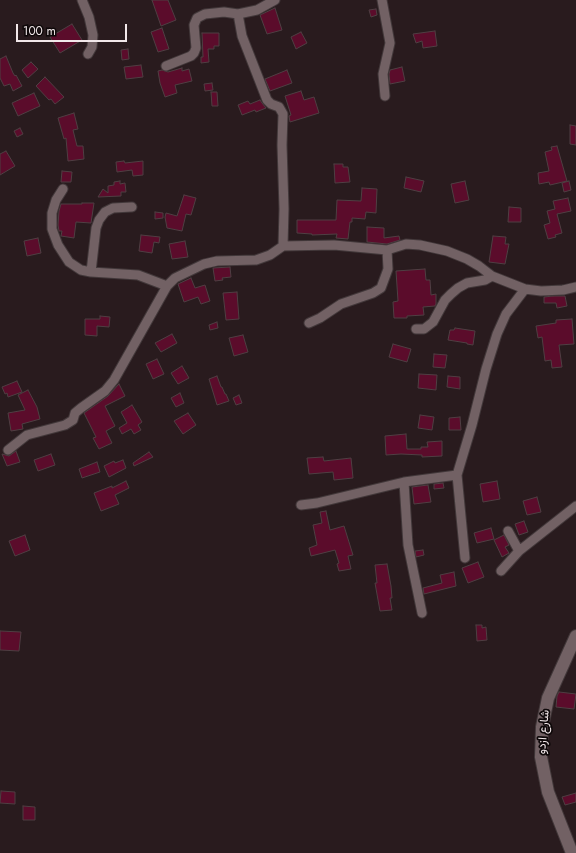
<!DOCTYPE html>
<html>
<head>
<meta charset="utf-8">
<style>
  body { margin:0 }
  #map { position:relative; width:576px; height:853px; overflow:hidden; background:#291b1e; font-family:Jost,sans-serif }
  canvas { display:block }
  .scale { position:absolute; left:16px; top:24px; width:111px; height:18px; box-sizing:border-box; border:2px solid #f2e8ea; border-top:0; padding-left:5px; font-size:12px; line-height:14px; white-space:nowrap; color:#f2e8ea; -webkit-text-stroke:3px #0e0809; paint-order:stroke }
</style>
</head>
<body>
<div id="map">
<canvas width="576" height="853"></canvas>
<div class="scale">100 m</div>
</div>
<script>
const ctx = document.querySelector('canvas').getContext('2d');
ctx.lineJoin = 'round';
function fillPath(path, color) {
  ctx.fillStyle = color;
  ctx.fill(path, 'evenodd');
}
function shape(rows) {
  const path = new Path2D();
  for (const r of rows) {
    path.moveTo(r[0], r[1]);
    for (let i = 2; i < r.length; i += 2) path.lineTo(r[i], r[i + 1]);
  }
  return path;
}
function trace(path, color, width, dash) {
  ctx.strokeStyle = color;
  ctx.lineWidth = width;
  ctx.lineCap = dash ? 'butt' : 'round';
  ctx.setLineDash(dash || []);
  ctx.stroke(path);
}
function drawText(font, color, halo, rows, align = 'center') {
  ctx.font = font + ' Jost,Vazirmatn,sans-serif';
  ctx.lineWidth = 3.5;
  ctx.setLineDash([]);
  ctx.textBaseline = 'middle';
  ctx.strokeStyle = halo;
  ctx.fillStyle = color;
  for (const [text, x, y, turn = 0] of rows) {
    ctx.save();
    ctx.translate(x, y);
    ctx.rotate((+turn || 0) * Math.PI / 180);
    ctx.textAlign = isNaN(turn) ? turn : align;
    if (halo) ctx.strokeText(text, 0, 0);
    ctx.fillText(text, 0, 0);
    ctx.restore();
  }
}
const building = shape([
  [152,0,168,0,176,20,161,26,152,0],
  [275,8,282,30,267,34,260,15,275,8],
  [376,9,377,15,371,17,369,10,376,9],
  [72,24,82,40,60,53,50,37,72,24],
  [162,28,169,49,158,52,151,32,162,28],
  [435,31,437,46,423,48,422,41,416,43,413,34,435,31],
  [301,32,307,43,296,49,291,37,301,32],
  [202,33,219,33,219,46,214,46,214,49,208,49,209,62,201,63,201,57,203,57,202,33],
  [128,49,129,59,122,60,121,50,128,49],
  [6,56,13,73,15,76,16,75,22,86,13,91,10,84,4,86,0,78,0,59,6,56],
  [31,62,38,69,28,78,22,70,31,62],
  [141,65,143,77,126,79,124,67,141,65],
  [402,67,405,81,390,84,389,74,390,70,402,67],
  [182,68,182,71,189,69,192,81,175,85,177,93,165,97,160,83,158,71,162,70,168,72,182,68],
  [287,70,292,83,270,91,265,79,287,70],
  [45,77,64,97,55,104,51,99,49,100,36,86,45,77],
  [212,83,213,90,205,91,204,84,212,83],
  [301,91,304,100,314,97,319,113,290,122,289,116,291,115,285,96,301,91],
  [211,92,217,92,218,106,212,106,211,92],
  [34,93,40,106,18,116,12,103,34,93],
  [260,100,262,103,266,108,256,112,255,110,242,115,238,105,248,101,250,104,260,100],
  [74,113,78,129,73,130,77,146,83,146,84,159,68,161,66,138,64,139,58,118,74,113],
  [570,125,576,126,576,145,570,144,570,125],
  [20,128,23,134,17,137,14,131,20,128],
  [557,146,567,181,550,185,549,182,539,184,538,173,549,171,545,152,552,150,551,147,557,146],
  [6,151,15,166,0,175,0,154,6,151],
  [124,161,125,163,143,161,143,175,133,176,132,170,117,172,116,162,124,161],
  [334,164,343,164,343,167,348,167,350,182,335,183,334,164],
  [62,171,72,172,71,182,61,182,62,171],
  [406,177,424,181,421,192,404,188,406,177],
  [120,181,120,184,125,183,126,192,121,192,121,196,98,197,103,189,108,193,108,186,114,185,114,182,120,181],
  [465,181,469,200,455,203,451,184,465,181],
  [569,181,571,190,564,192,562,183,569,181],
  [362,188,377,189,376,213,366,212,365,219,352,218,352,222,350,222,348,239,336,238,337,234,312,235,312,234,297,233,297,220,336,220,337,200,361,201,362,188],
  [184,195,196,198,191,215,186,214,182,231,167,228,165,217,166,213,177,216,184,195],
  [568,198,571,211,557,214,562,233,555,235,556,237,548,239,544,225,550,223,547,211,555,209,553,201,568,198],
  [82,203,94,203,91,223,76,222,74,238,61,236,62,231,59,231,58,225,59,211,61,204,82,204,82,203],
  [509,207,521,208,521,222,508,222,509,207],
  [155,212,163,213,163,218,155,219,155,212],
  [367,227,384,228,384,238,399,236,400,240,387,244,367,242,367,227],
  [141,235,160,237,159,243,154,242,152,253,139,251,141,235],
  [493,236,506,237,505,244,509,244,505,264,489,262,493,236],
  [38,238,41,253,27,256,24,241,38,238],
  [185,241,188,257,172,259,169,244,185,241],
  [230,267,231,277,222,278,223,280,215,281,213,268,230,267],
  [425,269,426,280,430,280,431,295,436,294,436,304,435,306,423,307,424,315,407,316,407,318,394,318,393,302,398,301,396,271,425,269],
  [191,278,195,288,205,285,210,301,201,304,198,297,184,302,178,284,191,278],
  [237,292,239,319,226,320,223,293,237,292],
  [553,296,565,296,567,306,557,308,556,303,544,303,544,297,553,296],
  [100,316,110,317,109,327,97,326,97,336,85,335,85,319,100,319,100,316],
  [572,319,574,344,559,345,562,367,552,368,551,360,545,361,542,337,538,338,536,326,556,323,556,320,572,319],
  [217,322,218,328,210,330,209,325,217,322],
  [455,328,475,331,473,345,467,344,467,343,448,340,450,330,454,330,455,328],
  [172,334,177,343,161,352,155,343,172,334],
  [243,335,248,352,234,356,229,338,243,335],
  [393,344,411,349,407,362,389,357,393,344],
  [434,354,447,355,445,368,433,367,434,354],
  [157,359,164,374,153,379,146,364,157,359],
  [182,366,189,378,178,384,171,373,182,366],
  [419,374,437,375,436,390,418,388,419,374],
  [217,376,221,387,222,387,225,394,226,394,229,401,217,405,209,379,217,376],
  [448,376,460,377,460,389,447,387,448,376],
  [17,381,22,392,8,397,7,393,5,394,2,387,17,381],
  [119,384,125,396,105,406,115,426,106,431,112,443,99,449,93,438,96,437,84,413,108,396,119,384],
  [28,390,37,407,40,419,22,424,23,429,11,431,8,413,25,410,18,395,28,390],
  [180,393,184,403,176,407,171,398,180,393],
  [239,395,242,403,236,405,233,398,239,395],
  [132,405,142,422,138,425,141,430,134,434,131,429,122,434,119,428,127,423,121,412,132,405],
  [188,413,196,425,183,434,174,421,188,413],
  [420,415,434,417,432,430,418,428,420,415],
  [460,417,461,430,449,430,449,418,460,417],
  [406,434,407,449,421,449,421,447,428,447,427,442,442,441,442,456,422,457,422,455,401,454,386,455,385,436,406,434],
  [16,451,20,462,7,466,2,454,9,456,16,451],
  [149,452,153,457,134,466,133,463,149,452],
  [51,454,55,465,38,471,34,460,51,454],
  [323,457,324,461,351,458,353,478,334,480,333,472,309,474,307,458,323,457],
  [123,460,126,468,109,477,104,466,114,461,115,463,123,460],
  [97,462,100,472,82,478,79,469,97,462],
  [126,481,129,488,115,495,119,504,101,511,94,493,112,486,112,488,126,481],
  [497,481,500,499,483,502,480,484,497,481],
  [443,483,444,488,434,489,434,484,443,483],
  [428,485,431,502,414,504,412,487,428,485],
  [537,497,541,512,527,515,523,501,537,497],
  [326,511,330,530,344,526,353,555,348,556,351,569,339,571,337,564,339,563,335,550,311,556,309,548,317,545,313,525,322,523,320,512,326,511],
  [524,521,528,532,519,535,515,524,524,521],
  [491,528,494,539,477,543,474,533,491,528],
  [25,535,30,550,15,556,9,541,25,535],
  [504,535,509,545,505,547,509,553,502,557,494,540,504,535],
  [423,550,424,555,416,557,415,551,423,550],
  [478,562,484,577,468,583,462,568,478,562],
  [387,564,391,586,392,598,390,598,392,610,380,611,375,583,377,583,375,565,387,564],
  [454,572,456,586,424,594,423,588,442,583,440,575,454,572],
  [476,625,482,625,482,628,486,627,487,640,477,641,476,625],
  [0,631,21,632,19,651,0,650,0,631],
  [559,692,576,694,574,709,556,707,557,696,559,692],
  [1,791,15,792,15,804,0,803,1,791],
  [576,793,576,802,565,805,562,797,576,793],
  [23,806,35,807,35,820,23,820,23,806]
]);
fillPath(building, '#5b0c2b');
trace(building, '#4f3f43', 1);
const street = shape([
  [82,0,89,17,93,35,92,47,88,54],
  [382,0,390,43,383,74,385,96],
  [238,14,242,36,267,100,271,104,279,107,283,114,282,145,284,209,283,246],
  [166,66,191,56,194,53,196,48,194,25,197,18,205,14,224,12,238,14,257,10,275,0],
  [63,189,56,200,52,213,52,229,58,245,69,262,81,270,91,272,138,275,167,286],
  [91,272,96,228,99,220,105,212,113,208,132,207],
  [309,323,320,318,341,304,373,293,381,288,388,269,387,250],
  [416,329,424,329,433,322,445,300,451,294,458,288,467,283,485,280,492,276],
  [8,450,27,435,65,425,73,420,75,413,81,408,105,391,114,380,167,286,175,278,204,264,217,261,256,260,270,255,283,246,334,245,387,250,406,244,420,245,447,251,467,259,479,266,492,276,525,289,541,291,563,290,576,287],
  [457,475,465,558],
  [404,482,408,545,422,613],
  [301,505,317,503,404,482,457,475,472,425,486,369,497,334,506,314,525,289],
  [508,531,519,551],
  [501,571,519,551,576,506]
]);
const secondary = shape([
  [572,853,548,792,541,757,542,727,548,698,576,636]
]);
trace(street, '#42383a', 11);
trace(secondary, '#42383a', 14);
trace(street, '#726164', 9);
trace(secondary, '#726164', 12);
drawText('12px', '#f2e8ea', '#0e0809', [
  ["شارع ازدو",544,732,-85]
]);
</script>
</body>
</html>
